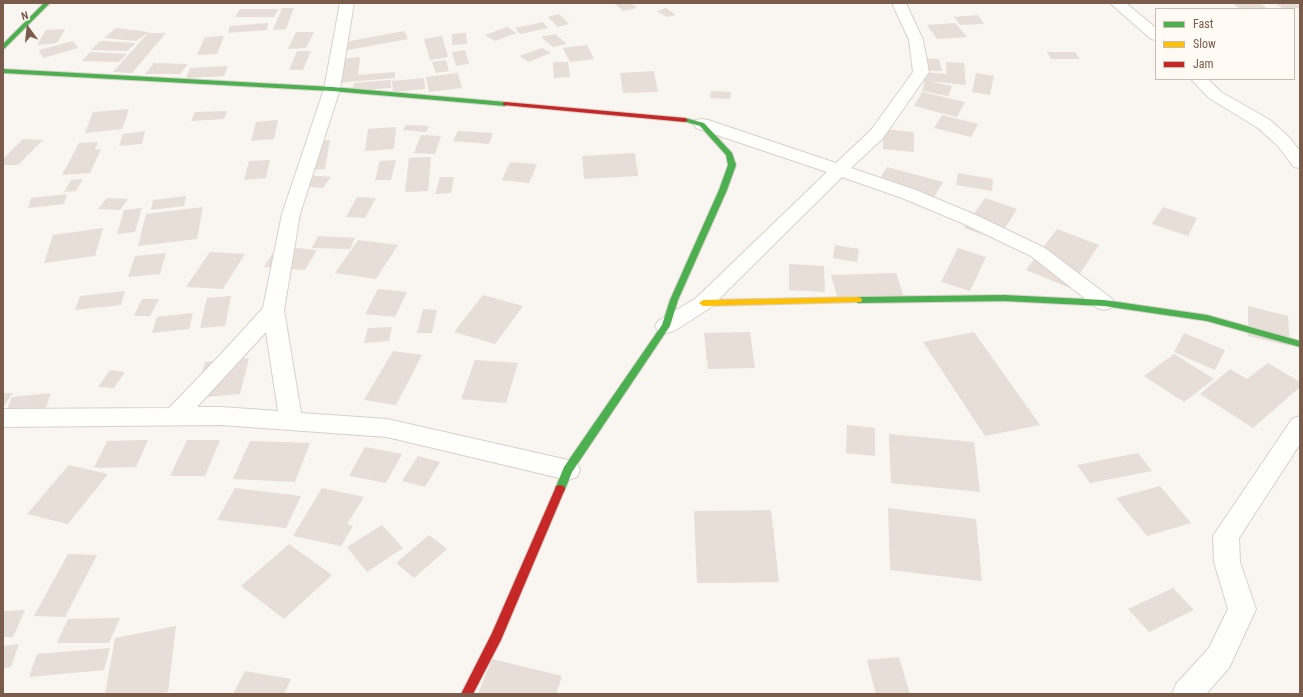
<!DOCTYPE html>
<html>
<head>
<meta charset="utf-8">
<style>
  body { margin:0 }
  #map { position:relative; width:1303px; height:697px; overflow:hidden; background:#f9f5f0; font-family:"Roboto Condensed",sans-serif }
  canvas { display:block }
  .frame { position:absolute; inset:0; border:4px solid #7a5c4d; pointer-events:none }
  .legend { position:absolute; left:1155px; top:8px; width:140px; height:72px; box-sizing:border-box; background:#fffaf3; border:1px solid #cabbb1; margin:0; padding:5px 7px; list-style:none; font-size:12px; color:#7a5c4d }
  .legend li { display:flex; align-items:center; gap:8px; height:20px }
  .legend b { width:20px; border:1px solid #cabbb1 }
  .north { position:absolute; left:8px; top:8px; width:40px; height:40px; -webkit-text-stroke:3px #fffaf3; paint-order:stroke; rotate:345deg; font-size:11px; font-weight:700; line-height:16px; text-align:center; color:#7a5c4d }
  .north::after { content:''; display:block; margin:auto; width:14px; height:18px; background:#7a5c4d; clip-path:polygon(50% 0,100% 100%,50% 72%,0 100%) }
</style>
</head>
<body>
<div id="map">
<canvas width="1303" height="697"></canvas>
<div class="frame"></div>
<ul class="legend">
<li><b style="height:5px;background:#4caf50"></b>Fast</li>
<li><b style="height:5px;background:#ffc107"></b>Slow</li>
<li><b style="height:5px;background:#c62828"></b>Jam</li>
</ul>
<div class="north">N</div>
</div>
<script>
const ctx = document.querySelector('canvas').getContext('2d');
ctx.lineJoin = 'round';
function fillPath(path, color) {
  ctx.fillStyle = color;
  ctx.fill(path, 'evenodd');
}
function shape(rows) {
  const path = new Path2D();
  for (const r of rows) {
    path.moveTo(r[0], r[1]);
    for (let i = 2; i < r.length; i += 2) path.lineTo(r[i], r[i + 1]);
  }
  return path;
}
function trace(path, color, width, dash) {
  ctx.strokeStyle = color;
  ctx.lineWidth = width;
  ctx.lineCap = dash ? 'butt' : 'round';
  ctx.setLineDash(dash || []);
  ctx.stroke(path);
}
fillPath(shape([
  [614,3,631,3,637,8,623,11],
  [1232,3,1260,3,1268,9,1240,9],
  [1274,3,1296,3,1300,6,1300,8,1284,9],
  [282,8,294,8,286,29,273,30],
  [666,8,676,15,667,17,657,11],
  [240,9,278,9,274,17,235,17],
  [559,14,569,24,558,27,548,17],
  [978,15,984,24,960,25,954,17],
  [543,22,548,28,520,34,515,28],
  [268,23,267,30,228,33,230,26],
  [955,23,967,37,937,39,927,25],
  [507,27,517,33,495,41,485,35],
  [116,28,149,32,136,41,104,38],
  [65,29,57,43,37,45,46,30],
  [404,31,408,39,337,52,334,44],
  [296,32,314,32,306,48,288,49],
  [148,33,166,33,132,73,113,72],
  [466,33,467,44,452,45,452,34],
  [555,34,567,44,553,47,541,37],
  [224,36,217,54,197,55,205,37],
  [442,36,448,57,430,60,424,39],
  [73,41,78,48,43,58,39,50],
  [100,41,136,43,127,51,91,50],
  [587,45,594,59,570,62,563,48],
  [542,48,551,53,529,62,519,56],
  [465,50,469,64,456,66,452,52],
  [297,51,311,51,303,70,289,70],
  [90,52,127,54,119,62,82,61],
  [1047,52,1075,52,1080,59,1051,59],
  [360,57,358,75,395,72,395,78,336,83,339,59],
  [911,58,939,59,942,71,913,70],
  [446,60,449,71,436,73,432,62],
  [553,62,568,62,570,77,554,78],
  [946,62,964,63,966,85,929,81,952,86,948,96,922,91,925,81,921,81,921,72,947,74],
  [154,63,188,64,180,74,145,74],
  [228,66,224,76,186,78,190,68],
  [654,71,658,92,623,93,620,73],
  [458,73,462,88,429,92,426,77],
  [976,73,994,76,990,95,972,92],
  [424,78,425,89,393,92,392,81],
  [391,80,391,88,352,91,354,83],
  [711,91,731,92,730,99,710,98],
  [922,92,965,102,957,117,914,106],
  [129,109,122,129,85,133,93,112],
  [227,111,224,119,191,121,195,112],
  [942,115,978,124,971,137,934,128],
  [278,120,274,139,251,141,256,122],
  [406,125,429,126,426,132,403,130],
  [396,127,394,149,365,151,368,129],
  [883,129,914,132,914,152,883,149],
  [145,131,142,144,119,146,123,134],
  [458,131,493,133,489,144,453,141],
  [421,135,441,136,435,154,414,153],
  [23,139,43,140,18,165,3,165,3,159],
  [330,140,325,169,301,171,307,141],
  [98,142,95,150,101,149,90,173,62,175,79,143],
  [635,153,638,176,584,179,582,156],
  [431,157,428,191,405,192,409,158],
  [270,160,266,178,244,180,249,161],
  [396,160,391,180,375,180,380,161],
  [510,162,537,164,529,183,502,180],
  [887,167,943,182,933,199,877,183],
  [958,173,993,179,992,191,956,185],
  [308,175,331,177,323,188,300,186],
  [440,177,454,177,451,193,435,194],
  [83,179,76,191,64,192,71,180],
  [67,194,64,204,28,208,31,198],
  [186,196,184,206,151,210,153,200],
  [357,197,376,198,365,218,346,217],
  [107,198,128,199,120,210,98,209],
  [985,198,1017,209,998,240,964,228],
  [203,207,197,239,138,246,146,214],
  [1163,207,1197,218,1188,236,1152,224],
  [142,208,135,232,117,234,124,210],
  [103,228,95,256,44,263,53,235],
  [1057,229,1099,245,1070,288,1026,270],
  [318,236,355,238,350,249,312,248],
  [358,240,398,245,376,279,335,273],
  [835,245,859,249,857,262,833,258],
  [277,246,317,250,305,270,264,267],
  [958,248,986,257,970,291,941,282],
  [210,252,245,254,223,289,186,287],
  [166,253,160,274,128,277,135,256],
  [789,264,824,266,825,292,789,290],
  [896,273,904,297,838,300,831,275],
  [378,289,407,292,395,317,365,314],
  [125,291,121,305,75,310,80,296],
  [483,295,523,306,495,344,454,332],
  [231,296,225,326,200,328,207,298],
  [142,299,159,299,150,316,134,316],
  [1248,306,1288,316,1290,346,1248,336],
  [423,309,437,310,432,333,417,333],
  [193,313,189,329,152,333,157,317],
  [392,327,389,341,364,343,368,328],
  [750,332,755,368,708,369,704,333],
  [974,332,1040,425,985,436,923,342],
  [1184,333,1225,350,1215,370,1174,352],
  [393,351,422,355,396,405,364,400],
  [1174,354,1214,379,1184,402,1144,376],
  [249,358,240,394,195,398,205,362],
  [475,360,518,363,506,403,461,399],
  [1268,363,1300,382,1300,387,1253,428,1200,394,1230,369,1247,379],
  [110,370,125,372,114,388,98,387],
  [3,393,13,393,3,407],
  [51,393,44,413,4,418,12,397],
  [847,425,875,428,875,456,846,453],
  [889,434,974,442,980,492,891,483],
  [148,440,136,467,94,468,107,441],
  [187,440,220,440,205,476,170,476],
  [250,441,310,443,295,482,233,479],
  [365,447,402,454,386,483,349,476],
  [1138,453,1152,471,1090,483,1077,465],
  [418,456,440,462,425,487,402,481],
  [69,465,108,474,68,524,27,514],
  [1160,486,1191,523,1147,536,1116,498],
  [235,488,301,496,286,528,217,520],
  [322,488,364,497,347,524,353,526,341,546,293,536],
  [888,508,976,519,982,581,890,570],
  [771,510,779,582,697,583,694,511],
  [382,525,403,548,367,572,347,547],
  [429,535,447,549,414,578,396,563],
  [289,544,332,575,284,619,241,586],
  [68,554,97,555,65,617,34,616],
  [1173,588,1194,610,1149,632,1128,609],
  [25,610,13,637,3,637,3,611],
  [120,618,109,643,57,643,68,619],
  [176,626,168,692,156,694,105,694,115,638],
  [19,644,11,667,3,668,3,646],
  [110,648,104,670,29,677,37,654],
  [899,657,910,694,876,694,867,660],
  [492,659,562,676,556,694,478,694],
  [245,671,291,679,284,694,233,694]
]), '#e6ded7');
const street = shape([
  [340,3,354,3,340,89,300,214,284,310,301,413,387,419,568,460,577,463,580,470,577,477,568,480,387,437,221,425,3,427,3,409,169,408,221,354,263,308,282,214,324,89,340,3],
  [266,332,278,411,221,407,197,407,266,332],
  [892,3,906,3,923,40,929,72,883,138,851,168,916,190,976,215,1045,248,1111,298,1114,303,1111,308,1104,310,1097,308,1031,256,962,223,902,198,842,177,710,308,674,331,666,333,658,331,655,326,658,321,696,298,827,172,696,128,694,124,696,120,702,119,708,120,836,163,871,130,913,72,909,40,892,3],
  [1110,3,1126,3,1156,28,1156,40,1151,39,1110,3],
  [1191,79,1208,79,1221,92,1270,120,1289,137,1300,151,1300,168,1294,167,1277,145,1258,128,1209,98,1191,79],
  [1300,416,1300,444,1239,538,1240,562,1256,609,1229,668,1206,694,1172,694,1176,684,1209,648,1228,609,1214,562,1213,536,1292,419,1300,416]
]);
const fast = shape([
  [44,3,50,3,5,48,3,49,3,44,44,3],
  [3,69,332,87,505,102,508,104,505,106,332,91,3,73,3,69],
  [685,118,704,123,732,153,736,165,727,190,678,300,670,326,572,472,564,492,560,493,556,492,555,489,564,467,662,325,670,300,719,190,728,165,726,155,700,126,683,121,683,119,685,118],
  [1004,295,1104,300,1207,315,1300,341,1300,347,1207,321,1104,306,1004,301,858,303,854,300,858,297,1004,295]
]);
const slow = shape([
  [858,297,861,298,862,300,861,302,703,306,699,303,703,300,858,297]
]);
const jam = shape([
  [505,102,685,118,688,120,685,122,503,105,503,103,505,102],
  [560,485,564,486,565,489,501,640,473,694,461,694,492,633,555,489,556,486,560,485]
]);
trace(street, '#d7d1cb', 2);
trace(fast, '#d9d2cb', 2);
trace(slow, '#d9d2cb', 2);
trace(jam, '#d9d2cb', 2);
fillPath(street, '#fefefd');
fillPath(fast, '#4caf50');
fillPath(slow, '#ffc107');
fillPath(jam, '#c62828');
</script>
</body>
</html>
